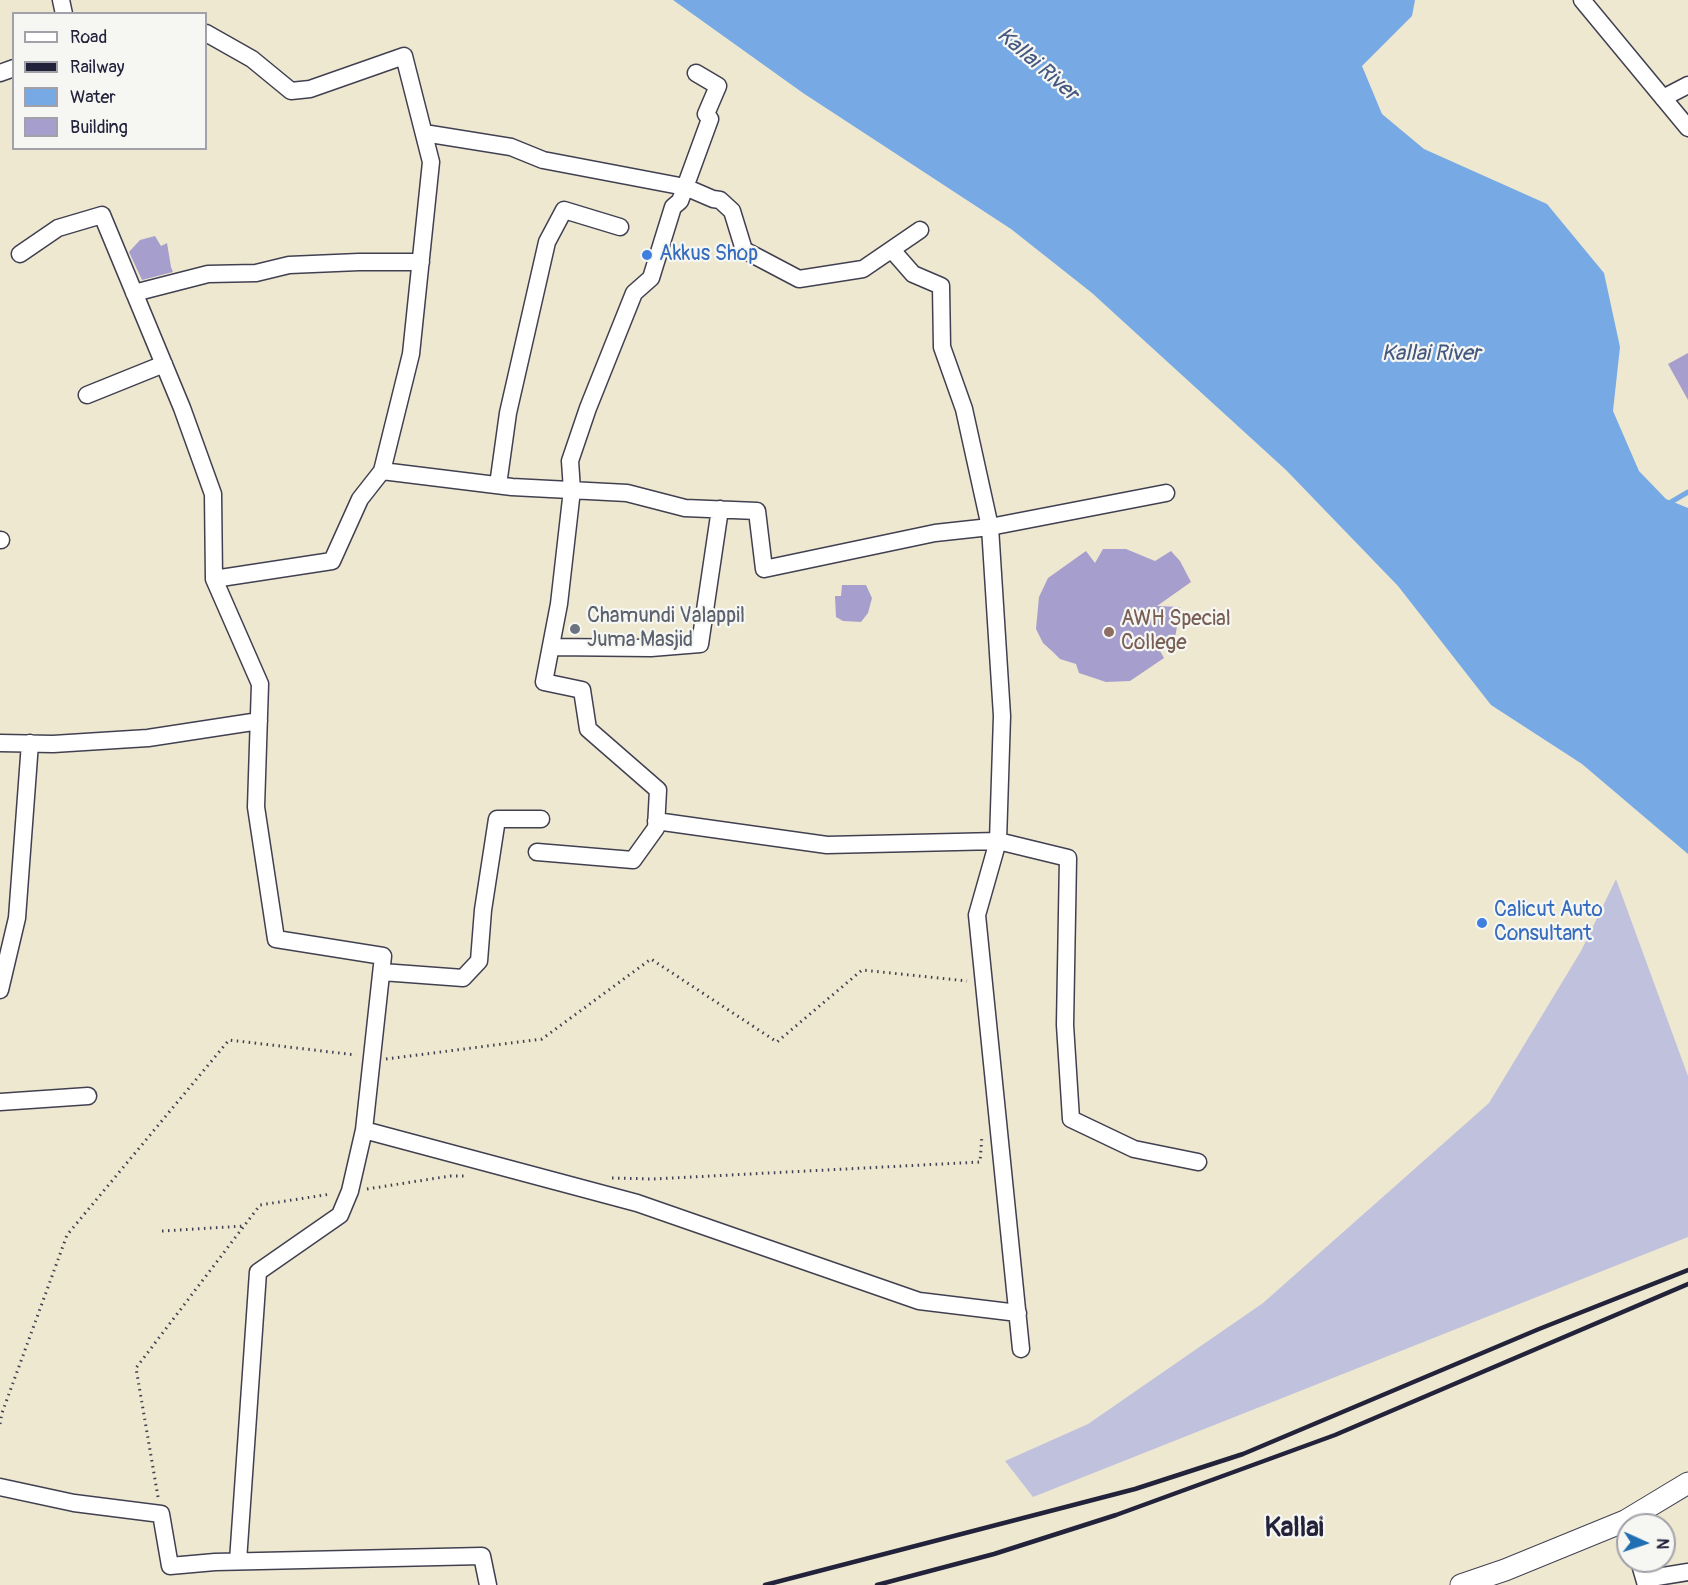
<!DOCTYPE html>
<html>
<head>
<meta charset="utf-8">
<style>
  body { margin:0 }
  #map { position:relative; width:1688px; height:1585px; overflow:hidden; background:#eee8d0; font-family:Pangolin,sans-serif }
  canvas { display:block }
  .legend { position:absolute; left:12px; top:12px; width:195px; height:138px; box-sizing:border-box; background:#f6f6f2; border:2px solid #a1a1a9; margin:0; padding:8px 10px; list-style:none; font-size:18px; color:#22223b }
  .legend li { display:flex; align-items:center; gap:12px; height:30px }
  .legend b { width:30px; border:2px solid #a1a1a9 }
  .north { position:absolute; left:1616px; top:1513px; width:60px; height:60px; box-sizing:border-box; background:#f6f6f2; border:2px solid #a1a1a9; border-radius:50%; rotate:93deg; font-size:16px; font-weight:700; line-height:24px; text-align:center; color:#22223b }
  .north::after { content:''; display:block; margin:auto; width:21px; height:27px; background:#1f6fb2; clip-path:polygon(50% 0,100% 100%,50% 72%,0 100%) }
</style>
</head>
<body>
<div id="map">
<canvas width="1688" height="1585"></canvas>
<ul class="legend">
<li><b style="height:8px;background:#fff"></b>Road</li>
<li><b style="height:8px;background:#22223b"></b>Railway</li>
<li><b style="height:16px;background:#77aae4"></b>Water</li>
<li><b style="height:16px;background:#a69ecd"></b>Building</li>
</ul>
<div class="north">N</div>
</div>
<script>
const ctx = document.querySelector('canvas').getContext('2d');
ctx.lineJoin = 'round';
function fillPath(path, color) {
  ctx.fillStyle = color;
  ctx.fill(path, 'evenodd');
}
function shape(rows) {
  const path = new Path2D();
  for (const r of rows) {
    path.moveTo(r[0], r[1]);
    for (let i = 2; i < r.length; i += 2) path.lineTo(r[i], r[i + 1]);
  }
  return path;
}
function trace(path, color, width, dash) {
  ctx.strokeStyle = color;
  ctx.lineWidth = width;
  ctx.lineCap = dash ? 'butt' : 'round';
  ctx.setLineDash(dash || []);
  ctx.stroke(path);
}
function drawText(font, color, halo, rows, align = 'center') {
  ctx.font = font + ' Pangolin,sans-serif';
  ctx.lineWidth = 4.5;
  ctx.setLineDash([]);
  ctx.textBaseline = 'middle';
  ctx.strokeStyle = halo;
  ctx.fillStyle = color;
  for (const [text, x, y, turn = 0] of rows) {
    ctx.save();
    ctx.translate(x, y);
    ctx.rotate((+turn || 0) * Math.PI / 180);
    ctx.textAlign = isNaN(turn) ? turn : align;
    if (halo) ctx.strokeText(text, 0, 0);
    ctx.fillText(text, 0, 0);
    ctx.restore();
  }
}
fillPath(shape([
  [1616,879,1688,1076,1688,1237,1033,1497,1005,1461,1088,1424,1263,1303,1489,1103,1581,951]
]), '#c0c2dd');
fillPath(shape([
  [673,0,1415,0,1412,16,1362,66,1382,114,1424,149,1547,204,1604,273,1620,347,1613,411,1639,471,1666,499,1688,508,1688,854,1582,764,1491,705,1398,586,1286,470,1092,293,1011,229,803,93]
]), '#77aae4');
trace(shape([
  [1666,505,1688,492]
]), '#77aae4', 5);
fillPath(shape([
  [155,236,161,246,167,243,171,267,173,272,142,280,129,252,140,240],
  [1688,353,1688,400,1668,364],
  [1103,549,1126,549,1155,561,1171,551,1180,561,1191,582,1157,606,1180,607,1174,645,1155,642,1164,658,1130,681,1106,682,1079,673,1076,664,1060,659,1053,652,1043,643,1036,629,1039,597,1048,578,1086,551,1095,563],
  [842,585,866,585,872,598,868,613,861,622,843,621,836,617,835,596,841,596]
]), '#a69ecd');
const minor = shape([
  [61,0,64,14],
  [1582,0,1688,128],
  [206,33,252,59,291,91,310,89,404,56,431,162,411,354,382,471,512,487,627,493,685,508,757,511,764,569,935,533,990,527,1002,716,998,841,1068,858,1065,1025,1071,1119,1134,1149,1198,1162],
  [0,73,14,68],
  [1663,98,1688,85],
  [424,133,511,147,543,160,685,187,713,199,720,200,732,211,744,250,799,279,863,269,920,230],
  [892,250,913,274,941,286,942,347,964,409,990,527,1166,493],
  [20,254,58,228,102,215,182,408,213,494,214,579],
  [134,293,208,274,256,273,289,265,359,262,421,262],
  [87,395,164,364],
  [498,485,508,413,547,242,564,210,620,227],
  [0,540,1,540],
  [551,647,651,648,700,644,720,509],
  [0,743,53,744,148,738,259,721],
  [656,821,827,845,998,841,977,915,1021,1349],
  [537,852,633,860,656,828,658,790,588,729,582,690,544,682,559,604,572,490,570,461,588,408,634,293,651,278,673,207,680,201,710,119,706,114,718,86,696,73],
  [382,972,463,978,479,961,483,910,497,819,541,819],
  [0,990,17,918,30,743],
  [0,1102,88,1096],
  [364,1130,637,1203,919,1301,1018,1313],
  [0,1487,74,1503,161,1514,170,1566,215,1562,482,1556,488,1585],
  [238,1561,258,1272,340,1215,350,1191,364,1130,383,956,276,939,256,807,260,684,214,579,332,561,360,499,382,471],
  [1639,1561,1646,1585],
  [1645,1579,1688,1572]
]);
const major = shape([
  [1461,1585,1505,1570,1625,1521,1688,1483]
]);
trace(minor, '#414051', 19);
trace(major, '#414051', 23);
trace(shape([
  [386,1059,542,1039,651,959,777,1042,862,970,967,981],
  [612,1178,653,1179,980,1162,982,1135],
  [367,1189,450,1176,467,1176],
  [162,1231,244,1226],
  [0,1424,2,1413,67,1235,229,1040,356,1055],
  [158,1497,136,1368,260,1205,331,1194]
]), '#414051', 3, [1.5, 4.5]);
trace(minor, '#fff', 16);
trace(major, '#fff', 21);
trace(shape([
  [765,1585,1135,1489,1243,1454,1539,1329,1688,1270],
  [877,1585,994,1554,1116,1515,1335,1435,1688,1284]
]), '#22223b', 4.5);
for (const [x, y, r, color] of [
  [647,255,6,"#3f7fe0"],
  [575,629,6,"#6b7280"],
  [1109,632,6,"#8d6e63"],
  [1482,923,6,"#3f7fe0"]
]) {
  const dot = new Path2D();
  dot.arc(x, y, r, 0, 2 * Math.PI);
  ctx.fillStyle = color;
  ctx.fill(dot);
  trace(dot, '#f6f6f2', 2);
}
drawText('21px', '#366cbe', '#f6f6f2', [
  ["Akkus Shop",659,255],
  ["Calicut Auto",1494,911],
  ["Consultant",1494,935]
], 'left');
drawText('21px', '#5b616d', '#f6f6f2', [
  ["Chamundi Valappil",587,617],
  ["Juma Masjid",587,641]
], 'left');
drawText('21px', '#785e54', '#f6f6f2', [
  ["AWH Special",1121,620],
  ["College",1121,644]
], 'left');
drawText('italic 22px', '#44587f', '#f6f6f2', [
  ["Kallai River",1037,65,41],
  ["Kallai River",1431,354]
]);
drawText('bold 27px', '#22223b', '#f6f6f2', [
  ["Kallai",1294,1529]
]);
</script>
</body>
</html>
